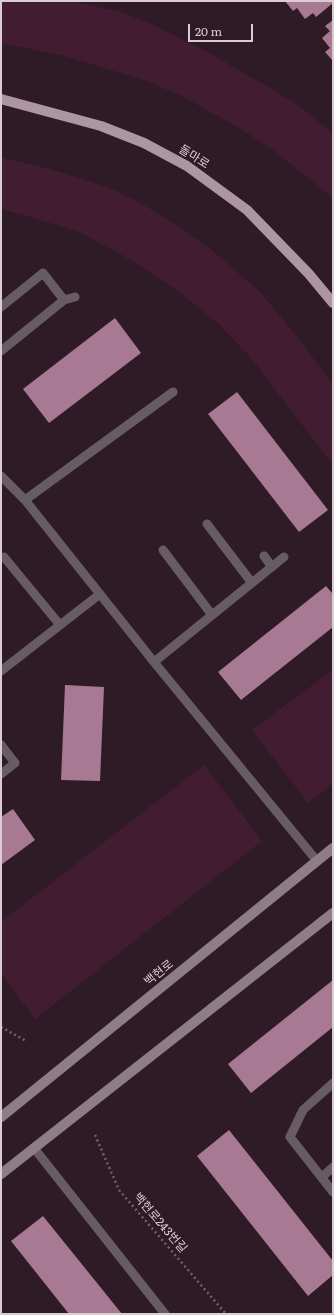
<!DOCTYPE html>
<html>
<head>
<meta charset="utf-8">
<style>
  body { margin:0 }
  #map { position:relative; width:334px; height:1315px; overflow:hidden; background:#2f1b26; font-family:Literata,serif }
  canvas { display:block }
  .frame { position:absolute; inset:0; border:2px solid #dbccd3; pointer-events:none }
  .scale { position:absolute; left:188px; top:24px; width:65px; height:18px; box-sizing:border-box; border:2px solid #dbccd3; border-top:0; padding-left:5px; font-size:12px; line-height:14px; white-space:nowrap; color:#dbccd3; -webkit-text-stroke:3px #2f1b26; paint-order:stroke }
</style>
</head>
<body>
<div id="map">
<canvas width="334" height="1315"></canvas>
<div class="frame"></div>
<div class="scale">20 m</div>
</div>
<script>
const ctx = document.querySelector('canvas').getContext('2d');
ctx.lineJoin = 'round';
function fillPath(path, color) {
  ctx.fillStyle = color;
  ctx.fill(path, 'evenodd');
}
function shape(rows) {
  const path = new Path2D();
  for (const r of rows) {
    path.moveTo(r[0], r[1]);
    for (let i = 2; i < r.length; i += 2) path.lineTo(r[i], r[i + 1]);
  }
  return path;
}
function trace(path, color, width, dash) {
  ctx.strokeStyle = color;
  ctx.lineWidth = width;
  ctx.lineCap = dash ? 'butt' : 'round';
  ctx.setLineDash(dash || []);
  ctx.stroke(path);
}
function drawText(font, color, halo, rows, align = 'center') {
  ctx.font = font + ' Literata,"Noto Sans KR",serif';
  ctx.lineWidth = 4;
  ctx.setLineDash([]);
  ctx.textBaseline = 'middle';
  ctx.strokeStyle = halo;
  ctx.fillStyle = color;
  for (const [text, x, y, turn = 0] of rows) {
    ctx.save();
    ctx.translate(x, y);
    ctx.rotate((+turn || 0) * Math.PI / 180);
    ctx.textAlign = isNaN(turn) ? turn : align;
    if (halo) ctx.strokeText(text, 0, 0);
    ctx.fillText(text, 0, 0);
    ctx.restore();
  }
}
fillPath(shape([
  [1,1,71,1,118,11,149,23,209,53,261,83,295,103,333,133,333,198,273,150,241,129,182,96,147,81,65,56,1,43],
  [1,157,50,169,80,178,114,190,147,207,178,226,208,247,259,291,299,339,333,385,333,465,251,358,218,323,178,291,135,262,81,233,35,218,1,209],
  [333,670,333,783,308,803,252,730],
  [204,765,262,841,35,1019,1,973,1,922]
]), '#421d32');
fillPath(shape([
  [285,1,333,1,333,3,316,17,313,13,305,19,297,8,293,11],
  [333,20,333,61,325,52,330,48,322,38,330,31,325,26],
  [115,318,141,353,49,423,23,389],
  [237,392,328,510,299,532,208,414],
  [326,586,333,594,333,627,241,700,218,672],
  [65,685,104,687,100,781,61,780],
  [13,809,35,840,1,865,1,817],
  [333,980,333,1027,251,1093,228,1064],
  [229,1130,333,1261,333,1275,308,1296,197,1156],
  [43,1216,122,1314,69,1314,11,1241]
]), '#a87992');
trace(shape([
  [1,1027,26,1041],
  [95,1135,119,1190,226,1314]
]), '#73616b', 2.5, [2, 3]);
trace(shape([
  [64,300,75,297],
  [1,307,43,273,64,300,1,351],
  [1,476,25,500,154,662,317,861],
  [25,500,173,392],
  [207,524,252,583],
  [163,550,212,615],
  [264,556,272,567],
  [4,557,60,625],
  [154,662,284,557],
  [1,671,100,594],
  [1,745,15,763,1,774],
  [333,1083,303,1110,290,1137,333,1192],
  [34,1148,165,1314],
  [322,1177,333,1167]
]), '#675c61', 9);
trace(shape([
  [1,1117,333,848],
  [1,1174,333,913]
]), '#8e7d86', 10);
trace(shape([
  [1,99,101,126,144,143,187,166,247,210,309,274,333,303]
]), '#ad96a1', 10);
drawText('12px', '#dbccd3', '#2f1b26', [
  ["돌마로",194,157,32],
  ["백현로",159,973,-39],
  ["백현로243번길",160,1223,49]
]);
</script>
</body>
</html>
